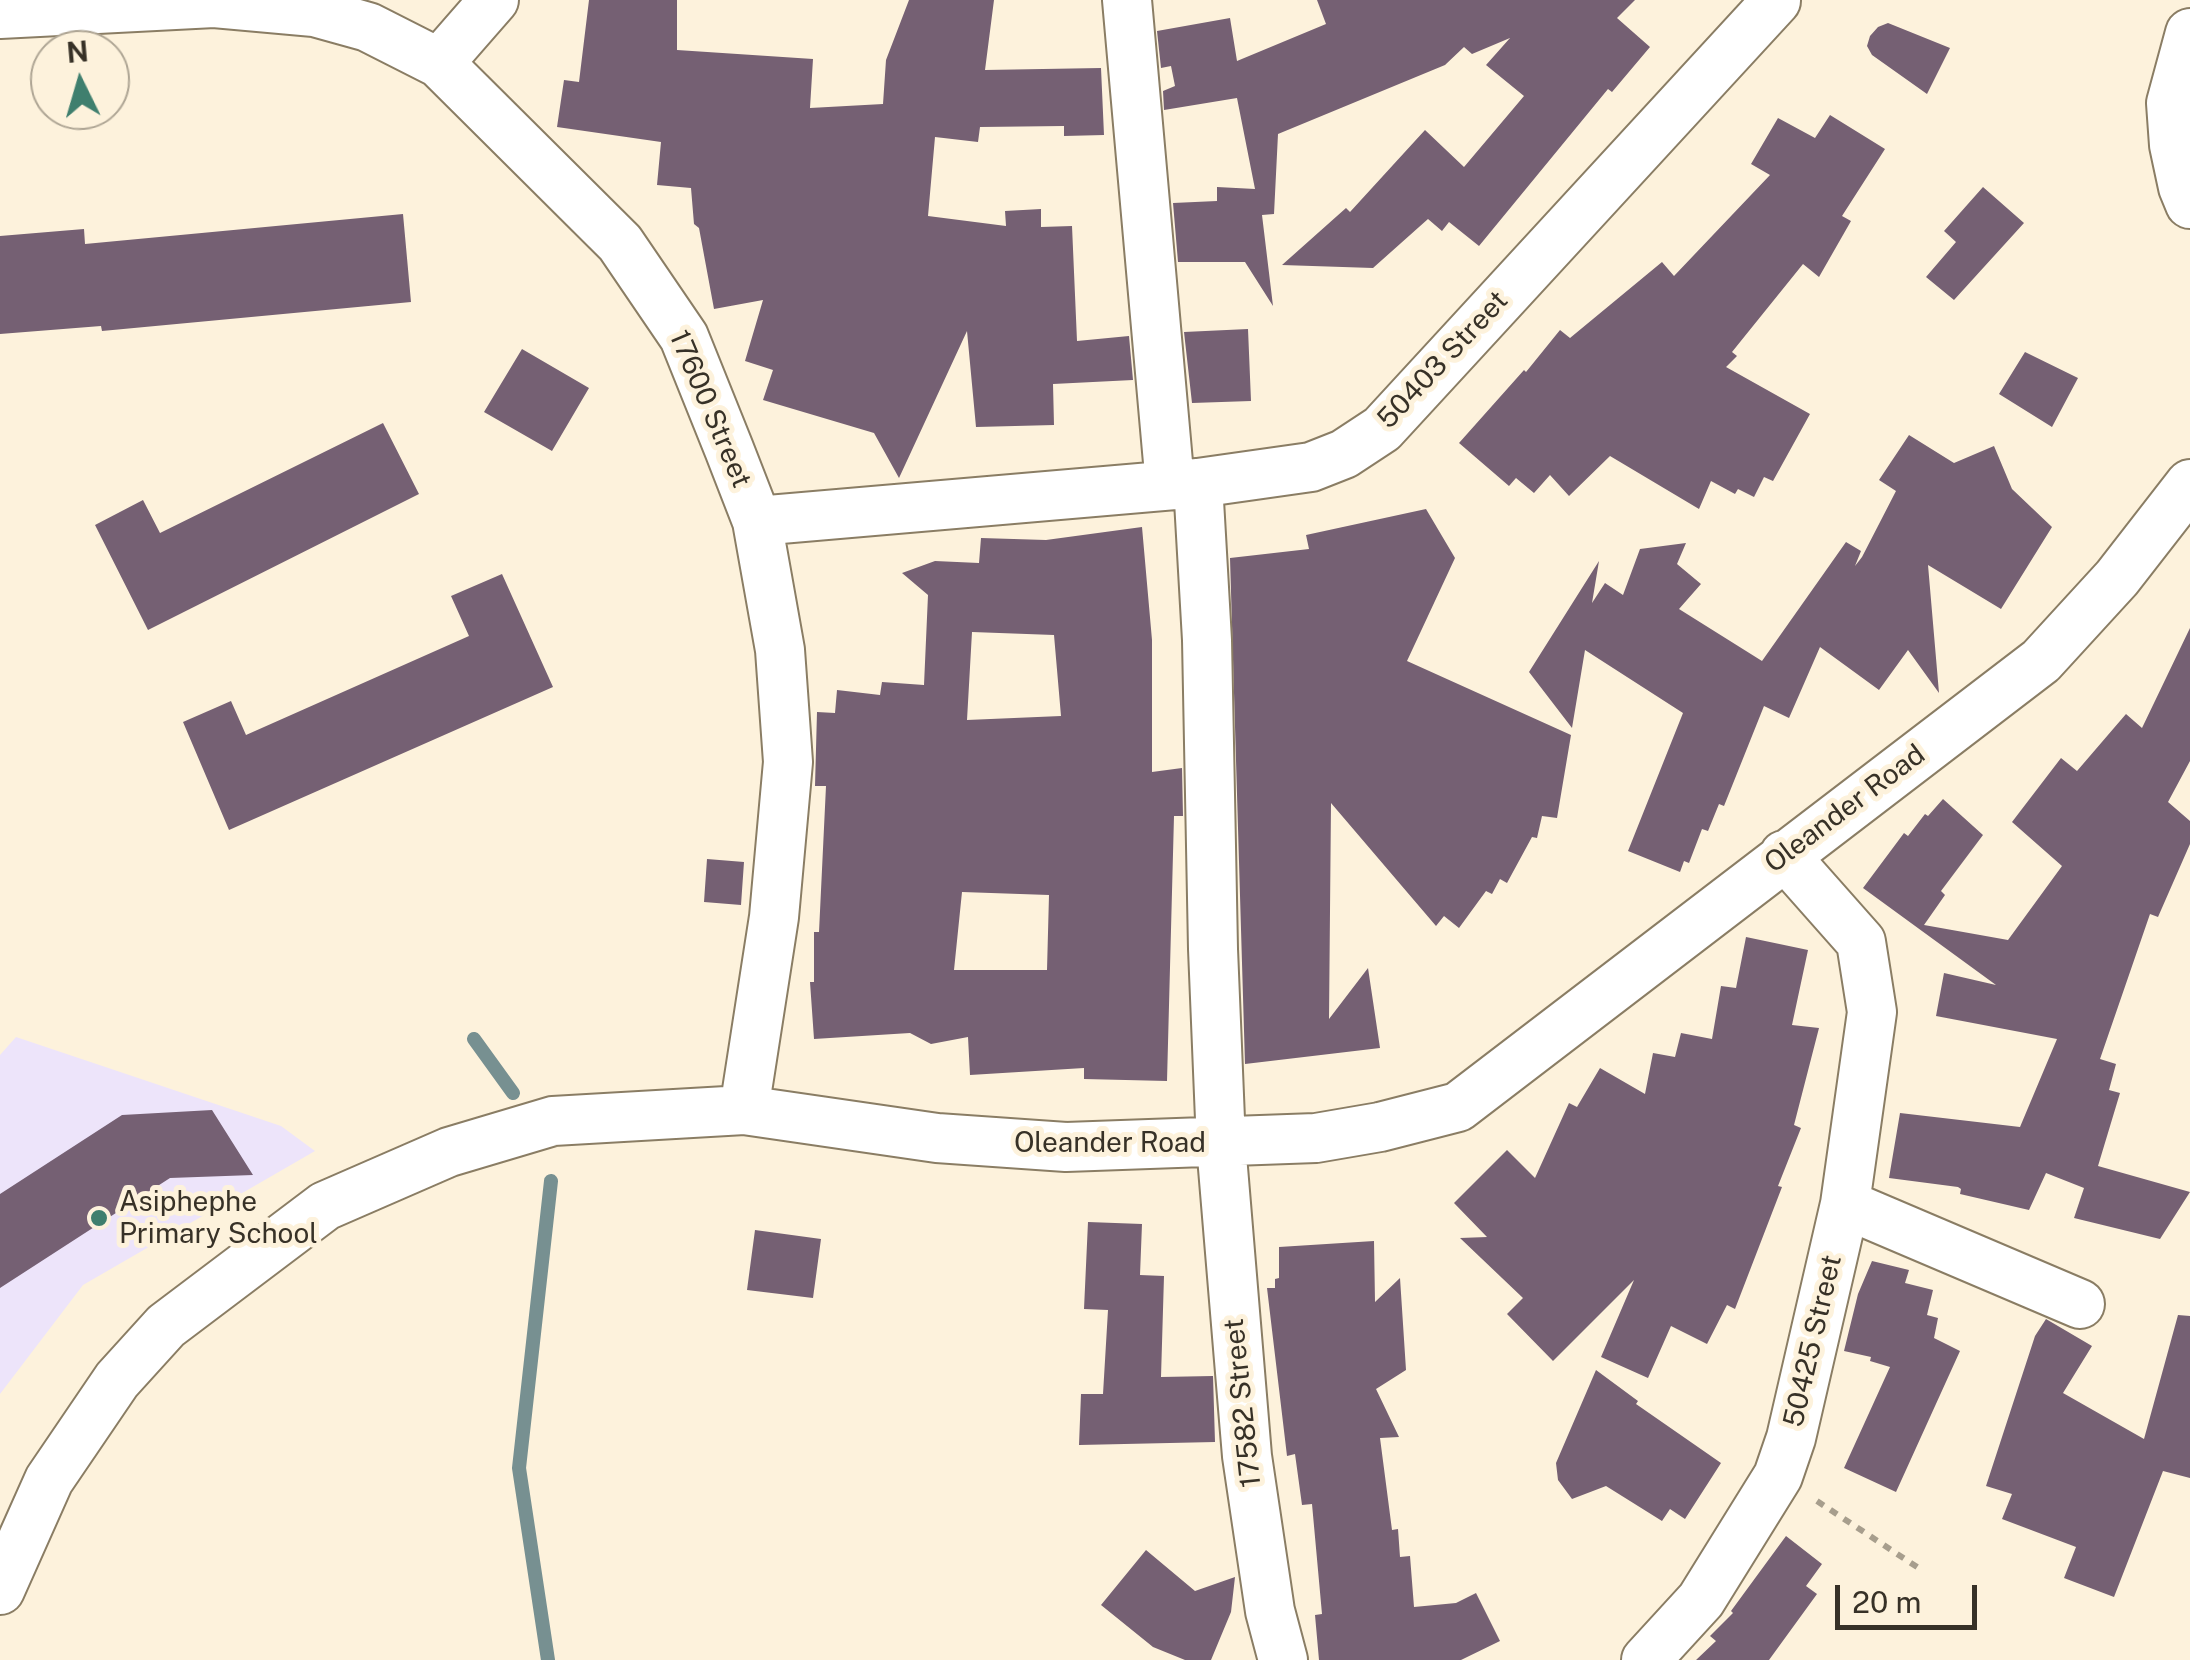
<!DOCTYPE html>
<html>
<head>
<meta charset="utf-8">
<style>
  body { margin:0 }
  #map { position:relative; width:2190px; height:1660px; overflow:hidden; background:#fdf2dc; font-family:"Public Sans",sans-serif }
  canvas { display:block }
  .north { position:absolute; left:30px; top:30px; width:100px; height:100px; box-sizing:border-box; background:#fdf2dc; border:2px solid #aea594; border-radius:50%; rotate:355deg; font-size:28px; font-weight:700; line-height:40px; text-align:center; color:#373127 }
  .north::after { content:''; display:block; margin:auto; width:35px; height:45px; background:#3f7f6e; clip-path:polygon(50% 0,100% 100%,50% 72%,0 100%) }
  .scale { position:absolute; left:1835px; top:1585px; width:142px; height:45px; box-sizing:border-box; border:5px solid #373127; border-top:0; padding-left:12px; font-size:30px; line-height:35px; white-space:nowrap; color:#373127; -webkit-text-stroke:8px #fdf2dc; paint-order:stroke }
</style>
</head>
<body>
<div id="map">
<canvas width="2190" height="1660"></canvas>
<div class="north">N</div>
<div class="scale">20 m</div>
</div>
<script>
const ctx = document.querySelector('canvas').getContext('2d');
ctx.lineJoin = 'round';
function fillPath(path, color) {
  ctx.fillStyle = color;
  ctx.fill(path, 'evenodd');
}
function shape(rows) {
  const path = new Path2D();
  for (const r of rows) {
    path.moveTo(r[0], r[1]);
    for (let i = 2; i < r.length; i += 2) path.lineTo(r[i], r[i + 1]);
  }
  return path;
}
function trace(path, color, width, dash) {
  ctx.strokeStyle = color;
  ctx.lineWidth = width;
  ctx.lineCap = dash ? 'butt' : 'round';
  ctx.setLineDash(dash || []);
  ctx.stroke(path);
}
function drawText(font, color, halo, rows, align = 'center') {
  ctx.font = font + ' "Public Sans",sans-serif';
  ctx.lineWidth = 10;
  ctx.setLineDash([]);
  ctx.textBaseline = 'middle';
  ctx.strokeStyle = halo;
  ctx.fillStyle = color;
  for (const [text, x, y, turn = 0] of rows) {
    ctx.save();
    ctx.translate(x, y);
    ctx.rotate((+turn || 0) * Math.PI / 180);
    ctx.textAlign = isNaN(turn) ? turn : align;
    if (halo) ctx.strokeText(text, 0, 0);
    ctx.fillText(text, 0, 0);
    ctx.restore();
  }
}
fillPath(shape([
  [16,1037,281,1126,315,1151,83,1285,0,1394,0,1055]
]), '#ede4fa');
trace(shape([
  [474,1039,513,1093],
  [548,1660,519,1468,551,1181]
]), '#779091', 14);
fillPath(shape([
  [589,0,677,0,677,50,813,59,810,108,883,104,886,60,909,0,994,0,985,70,1101,68,1104,135,1064,136,1064,126,980,127,978,142,935,137,928,216,1006,226,1005,211,1041,209,1041,227,1072,226,1077,341,1129,336,1133,380,1053,384,1054,425,976,427,967,331,899,478,874,433,763,400,773,370,745,361,763,300,714,309,699,228,694,224,691,188,657,185,661,142,557,127,564,80,579,82],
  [1317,0,1635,0,1617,18,1650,47,1612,92,1608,89,1479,246,1449,222,1442,231,1428,219,1373,268,1282,265,1346,208,1350,212,1425,130,1464,167,1524,96,1486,65,1510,38,1472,54,1464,47,1445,65,1278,134,1274,214,1262,215,1273,306,1245,262,1178,262,1173,203,1217,201,1217,187,1255,189,1237,98,1164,110,1163,91,1175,86,1171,66,1161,68,1157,31,1230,18,1237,61,1326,24],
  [1888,23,1950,48,1927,94,1872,55,1867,46,1870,36,1878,27],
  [1830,115,1885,149,1842,216,1851,221,1819,277,1803,264,1732,352,1737,356,1726,367,1810,414,1773,481,1764,477,1754,497,1738,489,1735,494,1711,481,1699,509,1610,456,1569,496,1550,475,1534,493,1516,478,1509,486,1459,443,1524,370,1526,372,1560,330,1570,338,1662,262,1674,276,1770,175,1751,164,1778,118,1815,138],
  [1983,187,2024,223,1954,300,1926,277,1956,242,1944,231],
  [403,214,411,302,102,331,101,326,0,334,0,236,84,229,85,244],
  [1248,329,1251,401,1192,403,1184,332],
  [522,349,589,388,552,451,484,412],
  [2025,352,2078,378,2052,427,1999,394],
  [383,423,419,494,148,630,95,525,143,500,160,533],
  [1909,435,1954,463,1994,446,2012,489,2052,527,2001,609,1928,565,1939,693,1908,650,1879,690,1820,647,1789,718,1764,706,1724,806,1719,804,1708,831,1702,829,1689,863,1684,861,1680,872,1628,851,1683,713,1585,650,1572,728,1529,672,1599,561,1592,603,1605,583,1623,595,1640,549,1686,543,1677,564,1701,584,1679,609,1762,661,1846,542,1861,551,1855,566,1862,557,1896,491,1879,480],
  [1426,509,1455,558,1407,661,1571,735,1557,818,1542,816,1537,838,1532,837,1507,883,1500,879,1492,894,1486,891,1459,928,1444,916,1436,926,1331,803,1329,1019,1368,968,1380,1048,1245,1064,1230,558,1309,549,1306,535],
  [1142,527,1152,640,1152,772,1182,768,1183,816,1174,816,1167,1081,1084,1079,1084,1068,970,1075,968,1037,931,1044,910,1033,814,1039,810,982,814,982,814,932,819,932,826,786,815,786,817,712,835,713,837,690,880,695,882,682,924,685,928,595,902,573,935,561,979,563,981,538,1046,540],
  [972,632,1054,635,1061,716,967,720],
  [962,892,1049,895,1047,970,954,970],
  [502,574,553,687,229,830,183,722,231,701,246,735,469,636,451,596],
  [2190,628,2190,761,2168,802,2190,821,2190,844,2158,917,2150,914,2100,1059,2116,1064,2109,1090,2120,1093,2098,1166,2190,1192,2160,1239,2074,1218,2084,1188,2046,1173,2029,1210,1960,1194,1961,1189,1958,1187,1889,1178,1900,1113,2020,1127,2057,1039,1936,1016,1944,973,1996,985,1863,888,1904,833,1908,836,1925,814,1928,816,1943,799,1983,835,1941,891,1945,895,1924,925,2008,940,2062,866,2012,822,2061,758,2077,771,2126,714,2142,728],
  [707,859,744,862,741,905,704,902],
  [1746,937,1808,950,1792,1025,1819,1028,1794,1125,1801,1128,1778,1186,1782,1187,1735,1309,1727,1305,1707,1344,1671,1326,1648,1378,1601,1357,1634,1280,1553,1361,1507,1314,1523,1298,1460,1238,1487,1237,1454,1203,1507,1150,1535,1178,1569,1103,1577,1107,1600,1068,1645,1094,1653,1053,1675,1057,1681,1033,1712,1039,1721,986,1736,988],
  [212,1110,253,1175,170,1178,0,1288,0,1194,122,1115],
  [1088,1222,1142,1224,1140,1275,1164,1276,1161,1377,1213,1376,1215,1442,1079,1445,1081,1394,1103,1394,1108,1310,1084,1309],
  [755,1230,821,1239,813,1298,747,1290],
  [1374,1241,1375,1302,1400,1278,1406,1370,1376,1389,1399,1437,1380,1438,1392,1530,1398,1529,1400,1557,1410,1556,1414,1607,1456,1603,1476,1593,1500,1641,1461,1660,1319,1660,1315,1615,1322,1614,1312,1504,1302,1505,1295,1454,1287,1456,1267,1288,1275,1288,1275,1279,1279,1278,1279,1247],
  [1872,1261,1909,1270,1905,1283,1933,1290,1927,1315,1938,1318,1934,1338,1960,1351,1896,1492,1844,1468,1890,1367,1870,1361,1871,1357,1844,1351,1858,1294],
  [2178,1315,2190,1316,2190,1478,2163,1471,2114,1597,2064,1578,2076,1547,2002,1519,2012,1494,1986,1486,2035,1336,2046,1319,2092,1346,2063,1393,2144,1439],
  [1596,1370,1638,1401,1636,1404,1721,1463,1685,1519,1670,1509,1662,1521,1606,1486,1572,1499,1558,1480,1556,1463],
  [1786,1536,1822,1564,1806,1586,1817,1594,1769,1660,1696,1660,1716,1641,1710,1636,1733,1613,1731,1611],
  [1146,1550,1195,1591,1235,1577,1231,1612,1211,1660,1185,1660,1153,1647,1101,1605]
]), '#756073');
const minor = shape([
  [1127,0,1170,485],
  [0,14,214,3,314,12,368,27,439,63,620,243,684,337,729,449,757,521,780,650,788,762,774,917,744,1110],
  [2190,33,2171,103,2174,145,2183,187,2190,204],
  [439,63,494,0],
  [1198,483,1207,640,1213,949,1221,1144,1247,1456,1270,1611,1283,1660],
  [757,521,1198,483,1311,467,1344,454,1382,429,1776,1],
  [1845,1204,2080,1304],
  [0,1590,49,1480,117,1380,166,1326,325,1206,449,1152,553,1121,744,1110,937,1138,1066,1147,1316,1138,1380,1127,1458,1107,2041,661,2117,578,2190,484],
  [1646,1660,1701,1600,1778,1476,1791,1438,1845,1204,1872,1012,1861,942,1784,855]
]);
trace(minor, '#8a7d64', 52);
trace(shape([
  [1817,1501,1920,1569]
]), '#a79e8d', 6, [8, 8]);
trace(minor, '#fff', 48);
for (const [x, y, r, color] of [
  [99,1218,10,"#3f7f6e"]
]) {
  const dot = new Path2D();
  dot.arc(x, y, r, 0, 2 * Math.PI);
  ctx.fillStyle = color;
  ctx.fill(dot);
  trace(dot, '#fdf2dc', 4);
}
drawText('28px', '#373127', '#fdf2dc', [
  ["50403 Street",1443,360,-47],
  ["17600 Street",710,409,67],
  ["Oleander Road",1845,809,-37],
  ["Oleander Road",1110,1143],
  ["50425 Street",1813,1341,-77],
  ["17582 Street",1243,1403,-96]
]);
drawText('28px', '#373127', '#fdf2dc', [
  ["Asiphephe",119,1202],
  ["Primary School",119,1234]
], 'left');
</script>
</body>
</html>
